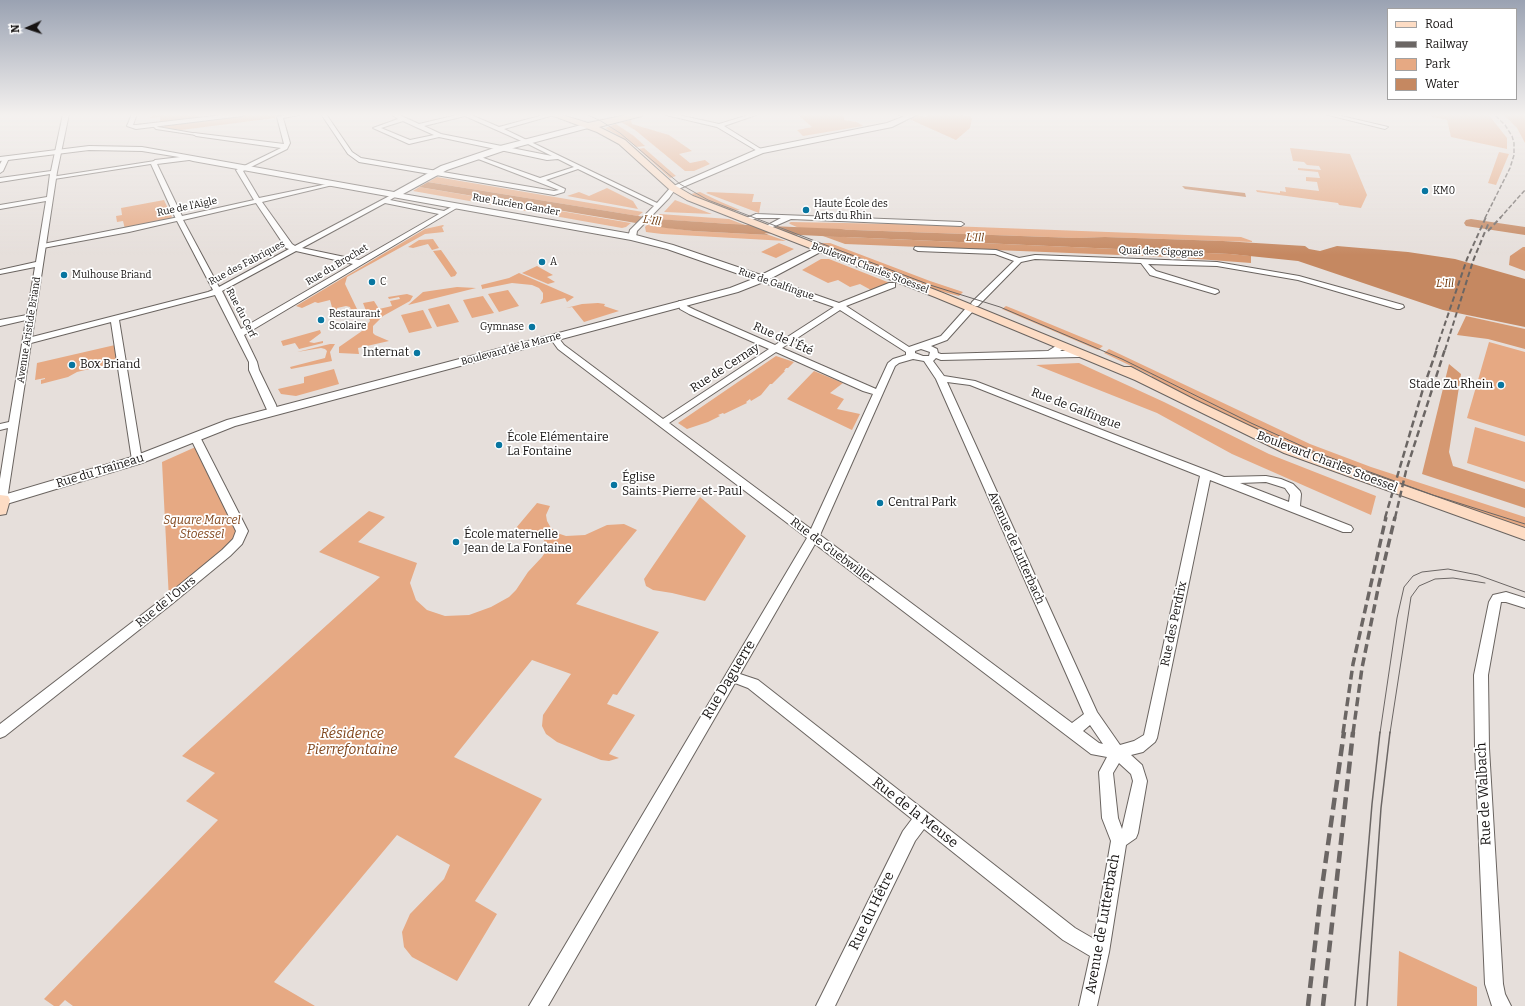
<!DOCTYPE html>
<html>
<head>
<meta charset="utf-8">
<style>
  body { margin:0 }
  #map { position:relative; width:1525px; height:1006px; overflow:hidden; background:#e6dfdb; font-family:Bitter,serif }
  canvas { display:block }
  .legend { position:absolute; left:1387px; top:8px; width:130px; height:92px; box-sizing:border-box; background:#fff; border:1px solid #a2a1a1; margin:0; padding:5px 7px; list-style:none; font-size:12px; color:#171413 }
  .legend li { display:flex; align-items:center; gap:8px; height:20px }
  .legend b { width:20px; border:1px solid #a2a1a1 }
  .north { position:absolute; left:8px; top:8px; width:40px; height:40px; -webkit-text-stroke:3px #fff; paint-order:stroke; rotate:267deg; font-size:11px; font-weight:700; line-height:16px; text-align:center; color:#171413 }
  .north::after { content:''; display:block; margin:auto; width:14px; height:18px; background:#171413; clip-path:polygon(50% 0,100% 100%,50% 72%,0 100%) }
</style>
</head>
<body>
<div id="map">
<canvas width="1525" height="1006"></canvas>
<ul class="legend">
<li><b style="height:5px;background:#fddcc4"></b>Road</li>
<li><b style="height:5px;background:#6b6664"></b>Railway</li>
<li><b style="height:11px;background:#e6a983"></b>Park</li>
<li><b style="height:11px;background:#c58861"></b>Water</li>
</ul>
<div class="north">N</div>
</div>
<script>
const ctx = document.querySelector('canvas').getContext('2d');
ctx.lineJoin = 'round';
function fillPath(path, color) {
  ctx.fillStyle = color;
  ctx.fill(path, 'evenodd');
}
function shape(rows) {
  const path = new Path2D();
  for (const r of rows) {
    path.moveTo(r[0], r[1]);
    for (let i = 2; i < r.length; i += 2) path.lineTo(r[i], r[i + 1]);
  }
  return path;
}
function trace(path, color, width, dash) {
  ctx.strokeStyle = color;
  ctx.lineWidth = width;
  ctx.lineCap = dash ? 'butt' : 'round';
  ctx.setLineDash(dash || []);
  ctx.stroke(path);
}
function drawText(font, color, halo, rows, align = 'center') {
  ctx.font = font + ' Bitter,serif';
  ctx.lineWidth = 3.5;
  ctx.setLineDash([]);
  ctx.textBaseline = 'middle';
  ctx.strokeStyle = halo;
  ctx.fillStyle = color;
  for (const [text, x, y, turn = 0] of rows) {
    ctx.save();
    ctx.translate(x, y);
    ctx.rotate((+turn || 0) * Math.PI / 180);
    ctx.textAlign = isNaN(turn) ? turn : align;
    if (halo) ctx.strokeText(text, 0, 0);
    ctx.fillText(text, 0, 0);
    ctx.restore();
  }
}
fillPath(shape([
  [153,114,198,114,199,118,160,123,160,117,150,118],
  [254,114,290,114,275,116,275,118,181,130,159,127],
  [797,114,805,115,810,114,838,114,844,116,844,120,857,122,863,126,803,136,797,130,812,127],
  [925,114,947,114,970,116,972,119,970,128,956,140,909,119,918,115,926,117,929,115],
  [1419,114,1488,114,1507,138,1507,149,1451,137,1447,120],
  [1503,114,1525,114,1525,143,1517,128],
  [631,120,632,124,669,135,692,151,679,154,690,163,705,160,710,164,694,171,685,171,635,130,621,122],
  [616,124,634,136,645,146,636,147,630,142,605,128],
  [644,148,676,176,670,178,638,149],
  [1290,148,1350,154,1367,195,1361,208,1339,205,1338,203,1257,192,1256,190,1280,193,1280,191,1286,192,1285,187,1319,191,1317,182,1306,181,1306,177,1320,178,1318,172,1298,170,1298,168,1321,170,1319,166,1307,165,1304,162,1293,161],
  [1499,152,1509,154,1496,185,1488,183],
  [437,177,643,212,638,216,428,182],
  [419,187,631,223,626,227,622,228,413,191],
  [607,188,633,201,638,209,567,196,579,192,589,196],
  [700,192,721,202,740,210,730,211,691,194],
  [708,192,754,194,752,202,761,202,759,213,706,193],
  [164,200,172,217,170,219,125,229,123,221,117,222,116,216,122,215,121,208],
  [675,200,712,214,664,212],
  [660,214,729,219,745,225,654,219],
  [791,222,896,224,1241,237,1252,241,1252,242,1105,237,1076,238,799,228,790,224,789,223],
  [443,225,444,226,442,227,444,232,425,234,347,277,345,284,357,309,351,310,350,307,346,306,337,308,337,310,333,311,330,300,318,303,315,302,302,308,296,306,425,229],
  [647,225,693,231,769,235,786,241,662,234,646,232,645,227],
  [433,239,439,248,432,250,428,244,413,248,408,247,419,240],
  [779,243,794,249,776,258,761,252],
  [813,243,830,243,930,281,963,292,959,296,936,290],
  [441,250,457,273,455,276,451,277,433,251],
  [821,259,829,259,890,283,871,290,860,284,850,287,838,280,828,283,802,270],
  [537,266,553,275,547,277,555,282,548,284,522,273],
  [519,273,574,297,567,302,565,298,540,304,543,299,543,293,539,288,532,285,512,283,482,289,482,288,481,285,509,278],
  [457,287,476,288,408,305,423,292],
  [508,290,519,306,499,312,488,294],
  [407,294,413,296,410,301,383,316,373,326,373,333,375,335,389,341,358,348,359,354,339,353,339,347,362,331,370,321,363,303,374,301,379,309,392,306,390,301,400,299,399,297,389,299,388,297],
  [483,296,494,313,472,318,463,300],
  [598,303,605,304,604,306,619,311,584,322,572,307,566,308,582,304],
  [449,304,459,322,437,327,428,309],
  [1006,306,1016,310,1103,346,1098,350,1002,309],
  [423,310,432,328,409,333,401,315],
  [320,330,321,333,309,342,314,343,323,341,323,343,299,349,295,343,283,346,281,341],
  [1489,342,1525,352,1525,436,1467,418],
  [330,344,335,344,330,352,332,361,291,369,290,367,325,358,327,351,325,349,321,348,297,352],
  [115,345,118,362,77,372,68,377,41,384,41,380,45,379,45,378,35,380,37,363],
  [1109,349,1310,444,1371,467,1525,517,1525,530,1343,467,1254,430,1151,378,1152,376,1104,353],
  [776,356,794,362,788,368,786,368,784,371,785,371,772,384,770,384,761,395,751,401,750,399,746,402,747,403,724,414,723,413,718,415,720,416,708,422,687,429,678,423],
  [1079,363,1164,402,1269,454,1376,496,1371,515,1232,454,1157,413,1036,365],
  [334,369,339,384,296,396,281,394,278,389,304,383,304,377],
  [814,371,843,383,830,393,844,399,837,409,860,414,852,430,787,399],
  [1475,427,1525,442,1525,482,1467,463],
  [200,445,242,531,169,600,162,462],
  [700,497,746,536,705,601,672,593,653,590,646,586,644,579],
  [537,503,550,506,546,515,547,521,551,528,560,534,566,536,585,535,607,525,624,524,637,530,576,604,659,632,617,695,613,694,607,704,635,715,609,754,619,758,609,761,601,760,557,742,546,734,542,726,543,715,571,674,532,660,454,757,542,799,475,901,497,914,457,981,412,957,404,947,402,932,410,914,444,879,450,865,397,835,274,982,315,1006,73,1006,65,1000,59,1006,54,1006,44,999,218,820,186,801,215,773,182,756,380,577,319,552,369,511,385,517,358,542,417,563,410,583,416,600,427,610,445,616,469,615,491,607,509,597,516,590,528,572,542,557,546,551,546,544,542,537,516,528],
  [1399,951,1477,987,1477,1006,1397,1006]
]), '#e6a983');
fillPath(shape([
  [823,236,1230,254,1251,256,1251,263,1170,257,845,244],
  [1523,247,1525,247,1525,271,1509,265,1510,256],
  [1466,316,1525,329,1525,349,1488,339,1457,335],
  [1449,364,1461,374,1449,452,1453,466,1525,489,1525,508,1422,474]
]), '#d59871');
fillPath(shape([
  [428,182,657,219,745,225,769,235,693,231,666,228,419,187],
  [1182,186,1245,193,1246,197,1185,189],
  [799,228,1076,238,1105,237,1223,241,1305,246,1309,249,1320,251,1337,246,1408,252,1455,259,1525,279,1525,327,1443,310,1298,261,1230,254,823,236]
]), '#c58861');
fillPath(shape([
  [1471,219,1525,227,1525,235,1466,226,1464,223,1466,220,1471,219],
  [724,224,841,229,846,230,848,233,846,236,841,237,719,231,717,228,719,225,724,224]
]), '#c58861');
const pedestrian = shape([
  [154,124,158,127,198,134,196,135,156,129,152,125,154,124],
  [155,161,157,162,157,163,54,179,51,177,155,161],
  [179,217,182,219,181,220,129,232,43,248,40,246,43,244,179,217]
]);
const minor = shape([
  [63,114,69,114,57,172,32,337,208,292,213,290,176,219,151,164,155,160,189,156,192,158,189,160,157,164,182,216,254,200,236,170,281,148,196,136,193,134,194,133,284,144,277,117,290,114,299,114,299,115,283,118,290,143,287,149,243,171,259,198,337,182,337,184,262,202,292,244,295,246,395,193,398,195,390,200,444,211,455,205,460,206,244,335,257,362,259,370,276,405,278,412,276,414,270,414,268,412,249,370,249,362,215,295,119,320,142,460,141,462,137,463,132,460,111,322,31,343,7,500,6,503,2,504,0,503,0,479,8,428,0,430,0,424,9,422,26,320,0,326,0,320,27,315,35,267,0,274,0,270,36,262,46,201,0,209,0,205,47,197,50,174,0,182,0,178,51,171,63,114],
  [256,203,286,248,289,249,219,287,183,220,256,203],
  [385,203,439,214,359,260,302,248,385,203],
  [296,251,353,264,241,329,222,291,296,251],
  [132,114,137,114,133,125,136,125,231,114,245,114,242,116,136,129,127,126,132,114],
  [321,114,326,114,352,152,361,158,554,191,559,190,473,157,478,156,540,178,574,167,558,159,547,160,439,137,409,144,373,128,398,119,391,114,397,114,419,124,461,114,469,114,499,127,547,114,554,114,554,115,504,129,657,203,671,187,676,188,669,198,637,231,636,237,632,239,628,237,630,230,654,206,578,169,546,180,565,189,564,192,554,195,359,162,348,154,321,114],
  [465,116,526,143,552,156,441,134,424,126,465,116],
  [403,121,416,127,434,135,410,140,381,128,403,121],
  [666,114,674,114,719,124,752,114,759,114,724,126,764,151,759,152,717,127,666,115,666,114],
  [896,114,907,114,914,116,911,118,896,114],
  [1324,114,1333,114,1388,127,1385,129,1324,114],
  [4,157,9,158,3,171,0,173,0,164,4,157],
  [756,214,961,222,964,224,961,226,791,219,766,230,762,228,764,227,781,218,757,218,745,222,742,220,756,214],
  [915,247,996,250,1019,258,1035,255,1217,262,1299,276,1403,305,1404,307,1400,309,1397,309,1298,280,1217,266,1148,264,1156,271,1218,290,1219,292,1215,294,1150,275,1141,263,1035,259,1021,262,978,306,975,306,971,304,972,302,1014,261,995,254,918,251,914,249,915,247],
  [759,277,765,277,839,303,889,283,895,283,895,287,846,306,909,347,941,336,967,307,973,307,974,309,973,311,947,340,931,346,937,349,938,353,941,354,1048,351,1059,344,1065,344,1066,346,1065,348,1060,351,1079,351,1083,354,1079,357,941,360,936,358,933,361,944,376,975,381,1224,477,1266,476,1281,479,1293,484,1300,491,1301,494,1300,506,1351,526,1353,529,1351,532,1343,532,1210,480,1157,738,1155,742,1143,752,1131,755,1142,765,1147,781,1138,833,1136,838,1126,845,1109,952,1097,1006,1079,1006,1090,956,1063,940,924,829,915,841,835,1006,816,1006,903,831,912,819,748,688,735,683,548,1006,529,1006,807,538,558,349,550,338,551,336,557,336,564,345,663,419,769,349,689,314,680,309,678,303,679,301,685,301,687,306,695,310,775,345,834,307,759,281,759,277],
  [840,310,906,352,906,355,893,359,888,363,876,389,782,348,840,310],
  [921,349,930,352,929,356,923,356,915,353,915,351,921,349],
  [776,352,863,391,873,394,811,529,669,423,776,352],
  [913,359,924,361,936,379,1084,714,1072,723,820,535,895,366,899,363,913,359],
  [947,382,970,385,1200,476,1144,735,1134,741,1120,745,1097,712,947,382],
  [1266,482,1285,488,1290,495,1289,502,1240,483,1266,482],
  [815,544,1066,735,1091,754,1107,757,1099,772,1102,818,1111,841,1094,939,1075,928,758,680,740,674,815,544],
  [1090,725,1103,744,1099,743,1083,731,1090,725],
  [1119,763,1131,774,1133,781,1122,829,1118,818,1113,773,1119,763],
  [195,434,200,437,248,531,242,544,230,556,173,603,5,736,0,738,0,724,165,597,222,550,233,539,236,531,190,437,195,434],
  [1506,592,1525,598,1525,608,1506,602,1501,602,1488,675,1489,748,1503,984,1505,994,1511,1006,1492,1006,1485,984,1475,748,1474,675,1489,602,1493,595,1506,592]
]);
const tertiary = shape([
  [910,114,918,114,892,127,763,153,676,190,670,190,669,188,758,149,887,123,910,114],
  [585,124,588,124,588,128,506,150,447,170,403,194,632,234,673,245,761,275,818,247,824,247,826,249,766,281,738,292,235,426,142,463,0,506,0,496,132,457,227,420,730,288,753,279,667,249,631,240,193,161,179,157,142,151,89,150,0,161,0,157,89,146,142,147,394,192,441,166,500,146,585,124]
]);
const secondary = shape([
  [548,114,559,114,588,123,631,114,643,114,642,116,599,127,625,140,676,186,693,196,943,293,1124,367,1131,367,1195,400,1294,447,1525,528,1525,540,1284,453,1135,380,935,297,687,200,670,190,619,144,597,132,548,114],
  [0,495,8,496,10,500,6,514,0,515,0,495]
]);
trace(pedestrian, '#6a6460', 2);
trace(minor, '#6a6460', 2);
trace(tertiary, '#6a6460', 2);
trace(secondary, '#6a6460', 2);
fillPath(pedestrian, '#fff');
fillPath(minor, '#fff');
fillPath(tertiary, '#fff');
fillPath(secondary, '#fddcc4');
trace(shape([
  [586,114,601,121,620,133,680,184,708,200,930,285,1000,307,1122,359,1251,423,1315,452,1433,495,1525,524],
  [1380,733,1397,618,1404,587,1413,576,1422,572,1448,569,1478,575,1525,592],
  [1390,733,1411,597,1419,586,1435,579,1453,578,1485,583]
]), '#6b6664', 1);
trace(shape([
  [1355,1006,1372,804,1380,732],
  [1367,1006,1381,808,1390,732]
]), '#6b6664', 1.5);
trace(shape([
  [1485,218,1510,168,1514,155,1514,143,1512,136,1505,125,1494,114],
  [1500,218,1525,190]
]), '#6b6664', 1.5, [4.5, 2]);
trace(shape([
  [1488,231,1501,217],
  [1436,350,1467,259,1486,217],
  [1445,350,1473,261,1489,222]
]), '#6b6664', 2, [5.5, 3]);
trace(shape([
  [1385,518,1423,389,1437,349],
  [1395,518,1406,471,1445,349]
]), '#6b6664', 2.5, [7, 3.5]);
trace(shape([
  [1343,733,1353,664,1386,517],
  [1353,733,1362,668,1379,584,1395,517]
]), '#6b6664', 3.5, [9, 4.5]);
trace(shape([
  [1308,1006,1320,901,1344,732],
  [1323,1006,1353,732]
]), '#6b6664', 4.5, [12, 6]);
const sky = ctx.createLinearGradient(0, 0, 0, 255);
sky.addColorStop(0, '#9aa2b2');
sky.addColorStop(0.45, '#f4f1ef');
sky.addColorStop(1, '#f4f1ef00');
ctx.fillStyle = sky;
ctx.fillRect(0, 0, 1525, 255);
for (const [x, y, r, color] of [
  [1425,191,4,"#0876a0"],
  [806,210,4,"#0876a0"],
  [542,262,4,"#0876a0"],
  [64,275,4,"#0876a0"],
  [372,282,4,"#0876a0"],
  [321,320,4,"#0876a0"],
  [532,327,4,"#0876a0"],
  [417,353,4,"#0876a0"],
  [72,365,4,"#0876a0"],
  [1501,385,4,"#0876a0"],
  [499,445,4,"#0876a0"],
  [614,485,4,"#0876a0"],
  [880,503,4,"#0876a0"],
  [456,542,4,"#0876a0"]
]) {
  const dot = new Path2D();
  dot.arc(x, y, r, 0, 2 * Math.PI);
  ctx.fillStyle = color;
  ctx.fill(dot);
  trace(dot, '#fff', 1.5);
}
drawText('10px', '#171413', '#fff', [
  ["KM0",1433,191],
  ["Haute École des",814,204],
  ["Arts du Rhin",814,216],
  ["A",550,262],
  ["Mulhouse Briand",72,275],
  ["C",380,282],
  ["Restaurant",329,314],
  ["Scolaire",329,326],
  ["Gymnase",524,327,"right"]
], 'left');
drawText('10px', '#171413', '#fff', [
  ["Rue Lucien Gander",516,205,10],
  ["Rue de l'Aigle",187,207,-12],
  ["Quai des Cigognes",1161,252,2],
  ["Rue des Fabriques",247,263,-28],
  ["Rue du Brochet",337,265,-31],
  ["Boulevard Charles Stoessel",870,268,21],
  ["Rue de Galfingue",776,284,19],
  ["Rue du Cerf",241,313,63],
  ["Avenue Aristide Briand",29,330,-81],
  ["Boulevard de la Marne",511,349,-15]
]);
drawText('italic 11px', '#683000', '#fff', [
  ["L'Ill",652,221,9],
  ["L'Ill",975,238,2],
  ["L'Ill",1445,284]
]);
drawText('12px', '#171413', '#fff', [
  ["Rue de l'Été",783,339,24],
  ["Rue de Cernay",725,368,-33],
  ["Rue de Galfingue",1076,409,21],
  ["Boulevard Charles Stoessel",1327,462,21],
  ["Rue du Traîneau",100,471,-17],
  ["Avenue de Lutterbach",1016,548,66],
  ["Rue de Guebwiller",832,551,37],
  ["Rue de l'Ours",166,602,-39],
  ["Rue des Perdrix",1174,624,-78]
]);
drawText('12px', '#171413', '#fff', [
  ["Internat",409,353,"right"],
  ["Box Briand",80,365],
  ["Stade Zu Rhein",1493,385,"right"],
  ["École Elémentaire",507,438],
  ["La Fontaine",507,452],
  ["Église",622,478],
  ["Saints-Pierre-et-Paul",622,492],
  ["Central Park",888,503],
  ["École maternelle",464,535],
  ["Jean de La Fontaine",464,549]
], 'left');
drawText('italic 12px', '#81461c', '#fff', [
  ["Square Marcel",202,521],
  ["Stoessel",202,535]
]);
drawText('14px', '#171413', '#fff', [
  ["Rue Daguerre",729,680,-59],
  ["Rue de Walbach",1484,794,-93],
  ["Rue de la Meuse",915,813,38],
  ["Rue du Hêtre",872,911,-64],
  ["Avenue de Lutterbach",1103,924,-80]
]);
drawText('italic 14px', '#81461c', '#fff', [
  ["Résidence",352,734],
  ["Pierrefontaine",352,750]
]);
</script>
</body>
</html>
